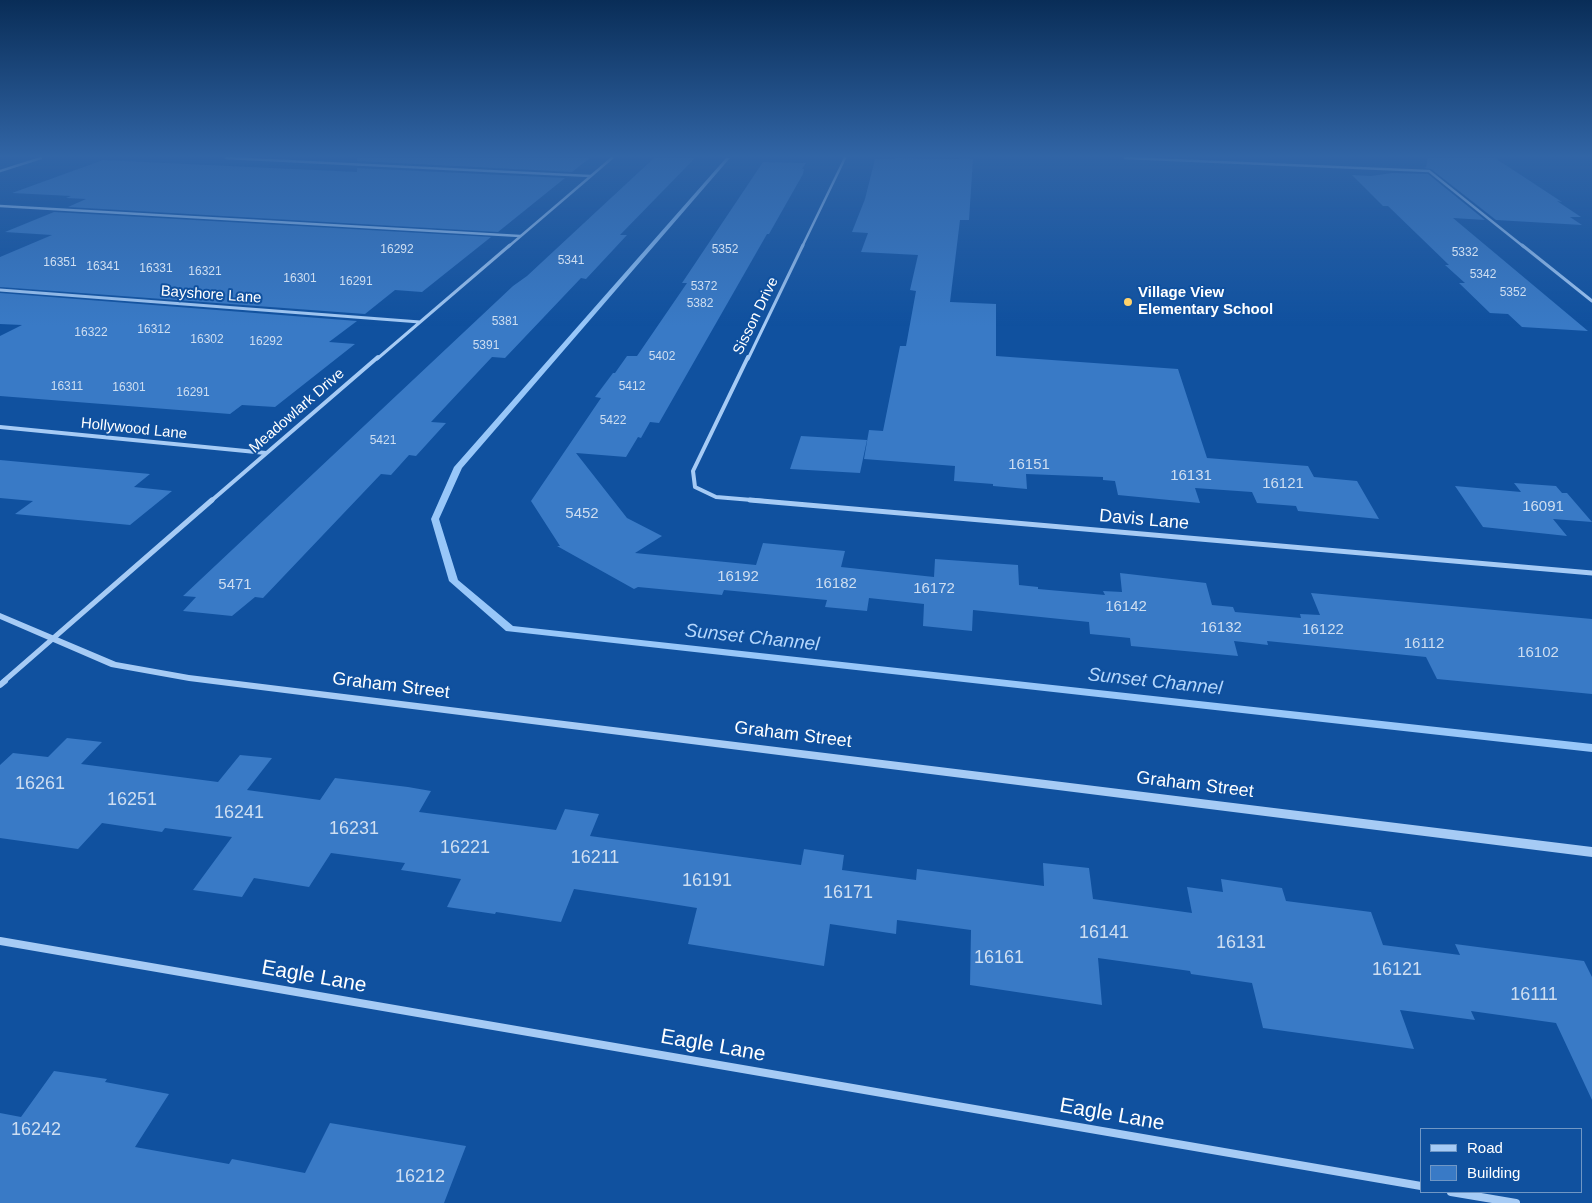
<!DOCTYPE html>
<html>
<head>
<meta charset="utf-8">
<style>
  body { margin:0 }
  #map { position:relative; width:1592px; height:1203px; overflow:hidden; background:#10519f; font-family:Helvetica,sans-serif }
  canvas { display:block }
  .legend { position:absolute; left:1420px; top:1128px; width:162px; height:65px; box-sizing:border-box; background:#10519f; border:1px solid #7097c5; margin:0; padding:6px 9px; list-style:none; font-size:15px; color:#fff }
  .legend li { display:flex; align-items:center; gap:10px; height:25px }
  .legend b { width:25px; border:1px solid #7097c5 }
</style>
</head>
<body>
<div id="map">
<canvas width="1592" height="1203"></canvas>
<ul class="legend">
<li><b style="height:6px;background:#a6cbf5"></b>Road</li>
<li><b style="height:14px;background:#397ac6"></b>Building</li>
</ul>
</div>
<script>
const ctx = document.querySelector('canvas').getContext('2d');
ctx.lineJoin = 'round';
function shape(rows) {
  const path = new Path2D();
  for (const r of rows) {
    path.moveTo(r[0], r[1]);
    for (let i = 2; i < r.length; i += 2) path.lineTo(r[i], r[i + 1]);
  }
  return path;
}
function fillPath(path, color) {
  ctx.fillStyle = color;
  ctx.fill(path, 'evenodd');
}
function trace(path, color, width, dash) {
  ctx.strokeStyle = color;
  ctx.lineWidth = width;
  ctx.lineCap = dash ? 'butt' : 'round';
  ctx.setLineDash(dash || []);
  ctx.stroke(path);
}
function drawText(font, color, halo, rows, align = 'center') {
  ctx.font = font + ' Helvetica,sans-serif';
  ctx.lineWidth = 4;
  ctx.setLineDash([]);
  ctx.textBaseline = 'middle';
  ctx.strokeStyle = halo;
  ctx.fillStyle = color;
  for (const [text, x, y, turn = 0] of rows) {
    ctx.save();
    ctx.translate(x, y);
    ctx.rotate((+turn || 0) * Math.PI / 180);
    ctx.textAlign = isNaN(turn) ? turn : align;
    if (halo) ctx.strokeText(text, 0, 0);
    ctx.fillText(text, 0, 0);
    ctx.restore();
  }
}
fillPath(shape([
  [726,158,730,158,462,468,439,519,458,580,513,626,1592,744,1592,752,506,631,449,581,431,519,454,467,726,158]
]), '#98c7f9');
fillPath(shape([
  [357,158,590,158,572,172,357,161],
  [654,158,695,158,620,235,627,235,586,279,581,278,505,358,492,357,431,422,446,423,416,456,409,455,391,475,381,474,263,598,255,597,232,616,183,611,196,597,183,596,513,286,527,276],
  [895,158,973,159,969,220,960,220,950,302,996,304,996,356,1178,369,1207,458,1308,466,1314,477,1357,481,1379,519,1298,511,1296,506,1257,503,1252,492,1195,488,1200,503,1118,495,1115,481,1103,480,1103,477,1026,474,1027,489,993,486,993,484,954,481,955,466,864,459,869,430,883,431,900,346,906,346,916,291,910,290,918,255,861,252,868,233,852,232,865,199,875,159,894,159],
  [1428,158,1495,158,1562,202,1557,201,1581,217,1570,217,1582,225,1496,220,1431,169,1424,168,1426,167],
  [103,160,357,172,357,168,565,178,498,232,68,207,86,199,66,198,71,196,12,193],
  [763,162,806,163,802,169,804,169,803,174,769,234,767,234,659,423,650,422,641,438,638,437,626,457,576,453,627,518,662,536,635,553,756,565,763,543,845,551,841,567,934,577,935,559,1018,565,1019,585,1038,587,1038,589,1105,595,1103,591,1122,592,1120,573,1206,583,1212,605,1233,607,1235,612,1301,618,1300,614,1320,615,1311,593,1592,619,1592,694,1437,679,1426,657,1267,641,1268,645,1234,641,1238,656,1131,646,1130,638,1090,634,1089,622,973,610,972,631,923,626,924,604,869,598,867,611,825,607,827,600,724,590,722,595,638,587,634,589,557,546,560,546,531,501,601,398,595,397,613,373,615,373,627,356,637,356,687,283,682,283],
  [1392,173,1428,174,1485,220,1453,218,1588,331,1522,327,1508,314,1490,313,1459,283,1465,283,1445,265,1449,265,1388,206,1383,206,1352,175,1371,176],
  [54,212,491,237,422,292,395,290,365,314,0,287,0,257,52,235,5,232],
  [0,293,357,321,329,342,355,344,275,407,242,405,230,414,0,396,0,336,22,325,0,324],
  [801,436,867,440,860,473,790,469],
  [0,460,150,474,134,487,172,491,130,525,15,514,33,501,0,498],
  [1514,483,1556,486,1562,493,1567,493,1592,522,1553,519,1567,536,1483,527,1455,486,1521,492],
  [67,738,102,742,81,764,218,782,240,755,272,758,247,790,320,800,335,778,408,787,431,791,419,812,556,830,565,809,599,814,590,836,801,865,804,849,844,855,842,870,916,880,917,869,1044,886,1043,863,1089,868,1093,899,1192,913,1187,887,1223,892,1221,879,1282,888,1286,901,1371,912,1383,945,1460,955,1455,944,1584,961,1592,977,1592,1100,1556,1023,1471,1011,1475,1020,1400,1010,1414,1049,1263,1028,1252,983,1191,974,1190,971,1098,958,1102,1005,970,985,971,930,897,920,896,934,830,924,824,966,688,944,697,908,647,900,574,889,561,922,496,912,495,914,447,907,461,879,401,870,405,863,331,853,309,887,254,878,242,897,193,890,232,837,165,828,162,832,102,823,78,849,0,838,0,765,13,753,48,757],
  [54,1071,107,1079,105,1082,169,1094,135,1147,229,1164,232,1159,305,1173,330,1123,466,1146,444,1203,0,1203,0,1113,21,1117]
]), '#397ac6');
trace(shape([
  [226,158,590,176],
  [1125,158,1429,171,1524,247],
  [0,171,41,158],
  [0,206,520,236],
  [508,247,612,158],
  [802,247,845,158]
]), '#a6cbf5', 2.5);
trace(shape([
  [1522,245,1592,301],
  [0,290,420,322],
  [377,359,510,245],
  [748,359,803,245]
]), '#a6cbf5', 3);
trace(shape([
  [748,357,693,471,695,487,716,497,764,501],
  [0,427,266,453],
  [211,501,378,357]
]), '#a6cbf5', 4);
trace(shape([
  [750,500,1592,573],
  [3,682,212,500]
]), '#a6cbf5', 5);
trace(shape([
  [0,685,5,681]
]), '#a6cbf5', 6);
trace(shape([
  [0,941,1421,1186],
  [1451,1192,1516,1203]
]), '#a6cbf5', 8);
fillPath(shape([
  [0,613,116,662,189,675,1592,847,1592,857,189,681,111,667,0,619,0,613]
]), '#a6cbf5');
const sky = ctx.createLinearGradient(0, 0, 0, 326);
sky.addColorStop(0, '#092d57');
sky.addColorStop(0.48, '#3165a6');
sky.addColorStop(1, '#3165a600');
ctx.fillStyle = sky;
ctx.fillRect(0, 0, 1592, 326);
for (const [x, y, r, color] of [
  [1128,302,5,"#ffd26b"]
]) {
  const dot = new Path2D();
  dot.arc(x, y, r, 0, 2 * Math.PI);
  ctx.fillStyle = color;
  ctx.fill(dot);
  trace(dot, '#10519f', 2);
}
drawText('12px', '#cedef1', null, [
  ["16292",397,250],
  ["5352",725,250],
  ["5332",1465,253],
  ["5341",571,261],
  ["16351",60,263],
  ["16341",103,267],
  ["16331",156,269],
  ["16321",205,272],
  ["5342",1483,275],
  ["16301",300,279],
  ["16291",356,282],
  ["5372",704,287],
  ["5352",1513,293],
  ["5382",700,304],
  ["5381",505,322],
  ["16312",154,330],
  ["16322",91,333],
  ["16302",207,340],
  ["16292",266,342],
  ["5391",486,346],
  ["5402",662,357],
  ["16311",67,387],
  ["5412",632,387],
  ["16301",129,388],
  ["16291",193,393],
  ["5422",613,421],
  ["5421",383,441]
]);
drawText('bold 15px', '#fff', '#10519f', [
  ["Village View",1138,293],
  ["Elementary School",1138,310]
], 'left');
drawText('15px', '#fff', '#10519f', [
  ["Bayshore Lane",211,295,4],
  ["Sisson Drive",756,316,-64],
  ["Meadowlark Drive",297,411,-41],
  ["Hollywood Lane",134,429,6]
]);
drawText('15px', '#cedef1', null, [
  ["16151",1029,465],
  ["16131",1191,476],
  ["16121",1283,484],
  ["16091",1543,507],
  ["5452",582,514],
  ["16192",738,577],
  ["16182",836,584],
  ["5471",235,585],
  ["16172",934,589],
  ["16142",1126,607],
  ["16132",1221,628],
  ["16122",1323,630],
  ["16112",1424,644],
  ["16102",1538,653]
]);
drawText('18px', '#fff', '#10519f', [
  ["Davis Lane",1144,520,5],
  ["Graham Street",391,686,7],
  ["Graham Street",793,735,7],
  ["Graham Street",1195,785,7]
]);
drawText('18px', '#cedef1', null, [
  ["16261",40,784],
  ["16251",132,800],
  ["16241",239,813],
  ["16231",354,829],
  ["16221",465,848],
  ["16211",595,858],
  ["16191",707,881],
  ["16171",848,893],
  ["16141",1104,933],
  ["16131",1241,943],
  ["16161",999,958],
  ["16121",1397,970],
  ["16111",1534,995],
  ["16242",36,1130],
  ["16212",420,1177]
]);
drawText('italic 19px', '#b3d6fc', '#10519f', [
  ["Sunset Channel",752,638,6],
  ["Sunset Channel",1155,682,6]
]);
drawText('21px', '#fff', '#10519f', [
  ["Eagle Lane",314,977,10],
  ["Eagle Lane",713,1046,10],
  ["Eagle Lane",1112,1115,10]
]);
</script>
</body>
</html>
